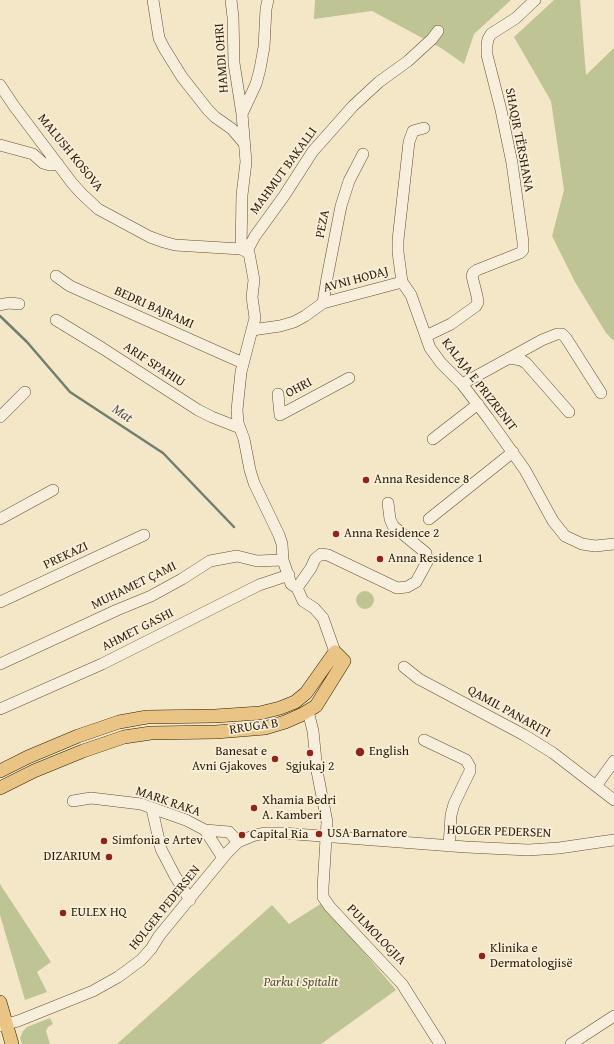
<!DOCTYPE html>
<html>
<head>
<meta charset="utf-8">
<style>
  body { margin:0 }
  canvas { display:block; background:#f3e7c8 }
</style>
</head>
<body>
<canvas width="614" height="1044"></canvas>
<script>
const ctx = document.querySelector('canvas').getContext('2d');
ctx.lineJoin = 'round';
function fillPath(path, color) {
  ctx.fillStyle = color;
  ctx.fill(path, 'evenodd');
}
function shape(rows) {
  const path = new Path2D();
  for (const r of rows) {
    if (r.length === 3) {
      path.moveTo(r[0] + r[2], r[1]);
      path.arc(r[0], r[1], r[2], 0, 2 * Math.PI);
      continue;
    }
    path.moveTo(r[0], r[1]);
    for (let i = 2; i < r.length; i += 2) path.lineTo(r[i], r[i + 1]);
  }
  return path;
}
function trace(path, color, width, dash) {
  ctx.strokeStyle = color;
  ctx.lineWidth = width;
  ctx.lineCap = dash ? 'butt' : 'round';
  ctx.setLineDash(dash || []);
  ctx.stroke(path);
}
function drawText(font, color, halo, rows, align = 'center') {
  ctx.font = font + ' "Gentium Book Plus",serif';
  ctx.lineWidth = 3.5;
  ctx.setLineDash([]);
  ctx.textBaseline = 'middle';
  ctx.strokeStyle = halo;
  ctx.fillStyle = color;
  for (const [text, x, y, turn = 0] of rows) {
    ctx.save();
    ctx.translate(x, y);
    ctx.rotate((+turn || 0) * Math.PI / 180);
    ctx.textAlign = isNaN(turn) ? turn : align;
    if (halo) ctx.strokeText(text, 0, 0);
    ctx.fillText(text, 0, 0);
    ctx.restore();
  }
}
fillPath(shape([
  [315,0,511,0,474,34,464,64,441,48,372,11,314,19],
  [554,0,580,0,586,75,614,48,614,341,606,333,575,282,552,236,564,190,551,101,514,37],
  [365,600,9],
  [0,884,51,962,37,972,47,992,25,1000,0,915],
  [322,903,396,990,321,1044,117,1044,272,905,289,924],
  [50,1018,53,1024,48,1027,46,1031,50,1044,22,1044,20,1038,23,1031,27,1027]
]), '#bec494');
trace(shape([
  [0,316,27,342,70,392,163,453,234,527]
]), '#717f71', 2.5);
const minor = shape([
  [153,0,159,38,164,48,182,77,208,110,215,117,232,129,243,142],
  [231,0,233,17,234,63,242,114,246,162,242,195,241,249],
  [0,85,14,106,72,183,81,193,98,209,150,237,164,242,175,245,241,249,249,253,254,280,252,297,255,318,241,372,237,410,238,423,244,439,250,470,254,483,279,535,282,544,283,560,291,584,297,588,303,601,314,608,323,618,335,652],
  [242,114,256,84,260,69,264,47,266,9,268,0],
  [424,128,413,131,409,142,398,240,398,252,402,282,411,295,430,348,441,363,462,384,488,418,525,470,553,521,565,536,582,544,595,546,614,544],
  [0,145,33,154,43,163,50,165,58,164],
  [247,251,255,236,284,196,313,151,322,141,353,106,379,82,408,61,432,39,438,31],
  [56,276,70,286,243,363],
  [323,303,327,278,341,206,349,181,363,154],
  [0,305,9,303,19,304],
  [56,320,102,348,198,410,212,417,240,428],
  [252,330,280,326,294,322,305,316,323,303,402,282],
  [426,336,451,324,476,306,478,302,477,296,472,276,473,273,477,270,520,253,523,250,523,242,512,163,501,110,487,55,487,45,488,39,491,34,516,18,535,0],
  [509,358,521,360,526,363,569,412],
  [462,384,542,340,557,334,562,334,566,338,601,393],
  [278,394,280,415,349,378],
  [0,417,25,392],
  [433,439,478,404],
  [0,519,53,490],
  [429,519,513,452],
  [297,588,311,568,315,559,321,554,328,555,397,588,407,587,416,582,427,562,426,553,393,526,390,519,388,503],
  [0,602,144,535],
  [0,664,117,610,151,596,182,579,210,561,237,556,257,561,283,560],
  [404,667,419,679,524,735,553,753,614,800],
  [0,709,102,664,259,585,289,575],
  [308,711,313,731,317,771,327,822,323,888,323,897,330,907,402,984,440,1044],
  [424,740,466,760,470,767,470,771,454,804,451,815,449,846],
  [596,786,614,761],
  [73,801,91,798,141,804,186,820,205,830],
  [152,809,161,849,175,876,190,900],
  [223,858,205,830,229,832,238,842],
  [0,1026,18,1021,93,991,118,977,129,969,141,960,151,949,159,936,227,853,238,842,255,835,266,833,282,833,466,847,528,850,559,848,614,840],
  [571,1044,614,1016]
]);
const major = shape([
  [0,771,28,757,78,736,119,722,147,717,215,716,260,713,280,708,295,702,306,693,335,652,344,661,316,706,301,715,285,722,265,728,216,732,151,733,124,737,83,751,34,771,0,788],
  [0,1002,12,1044]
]);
trace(minor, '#625034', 12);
trace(major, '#311e02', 14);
trace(minor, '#f7efdb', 11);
trace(major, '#eac484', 13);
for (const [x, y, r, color] of [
  [366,480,4,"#8f2418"],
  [336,534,4,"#8f2418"],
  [380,559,4,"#8f2418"],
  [360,752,5,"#8f2418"],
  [310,753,4,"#8f2418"],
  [275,759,4,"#8f2418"],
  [254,808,4,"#8f2418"],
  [319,834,4,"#8f2418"],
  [242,835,4,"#8f2418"],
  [104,841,4,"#8f2418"],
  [109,857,4,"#8f2418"],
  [63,913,4,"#8f2418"],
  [482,956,4,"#8f2418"]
]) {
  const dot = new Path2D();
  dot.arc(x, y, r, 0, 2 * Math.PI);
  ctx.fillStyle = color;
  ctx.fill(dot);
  trace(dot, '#f7efdb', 1.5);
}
drawText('13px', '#311e02', '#f7efdb', [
  ["HAMDI OHRI",222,58,-94],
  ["SHAQIR TËRSHANA",519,140,79],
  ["MALUSH KOSOVA",70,153,51],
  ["MAHMUT BAKALLI",284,171,-54],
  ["PEZA",323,224,-79],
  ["AVNI HODAJ",356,280,-15],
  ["BEDRI BAJRAMI",154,308,24],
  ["ARIF SPAHIU",154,365,33],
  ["KALAJA E PRIZRENIT",479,385,52],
  ["OHRI",299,388,-28],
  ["PREKAZI",66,556,-25],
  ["MUHAMET ÇAMI",134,586,-26],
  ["AHMET GASHI",138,630,-27],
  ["QAMIL PANARITI",509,712,29],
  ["RRUGA B",254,727,-8],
  ["MARK RAKA",168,802,19],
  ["HOLGER PEDERSEN",499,832,2],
  ["HOLGER PEDERSEN",165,908,-51],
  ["PULMOLOGJIA",376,935,46]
]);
drawText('13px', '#311e02', '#f7efdb', [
  ["Anna Residence 8",374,480],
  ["Anna Residence 2",344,534],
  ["Anna Residence 1",388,559],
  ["Banesat e",267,752,"right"],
  ["Avni Gjakoves",267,767,"right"],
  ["English",369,752],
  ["Sgjukaj 2",310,767,"center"],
  ["Xhamia Bedri",262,801],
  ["A. Kamberi",262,816],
  ["USA Barnatore",327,834],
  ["Capital Ria",250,835],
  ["Simfonia e Artev",112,841],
  ["DIZARIUM",101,857,"right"],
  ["EULEX HQ",71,913],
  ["Klinika e",490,949],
  ["Dermatologjisë",490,964]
], 'left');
drawText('italic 13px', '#5b502e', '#f7efdb', [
  ["Parku i Spitalit",301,983]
]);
drawText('italic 14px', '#565643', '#f7efdb', [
  ["Mat",122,414,34]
]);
</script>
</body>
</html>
